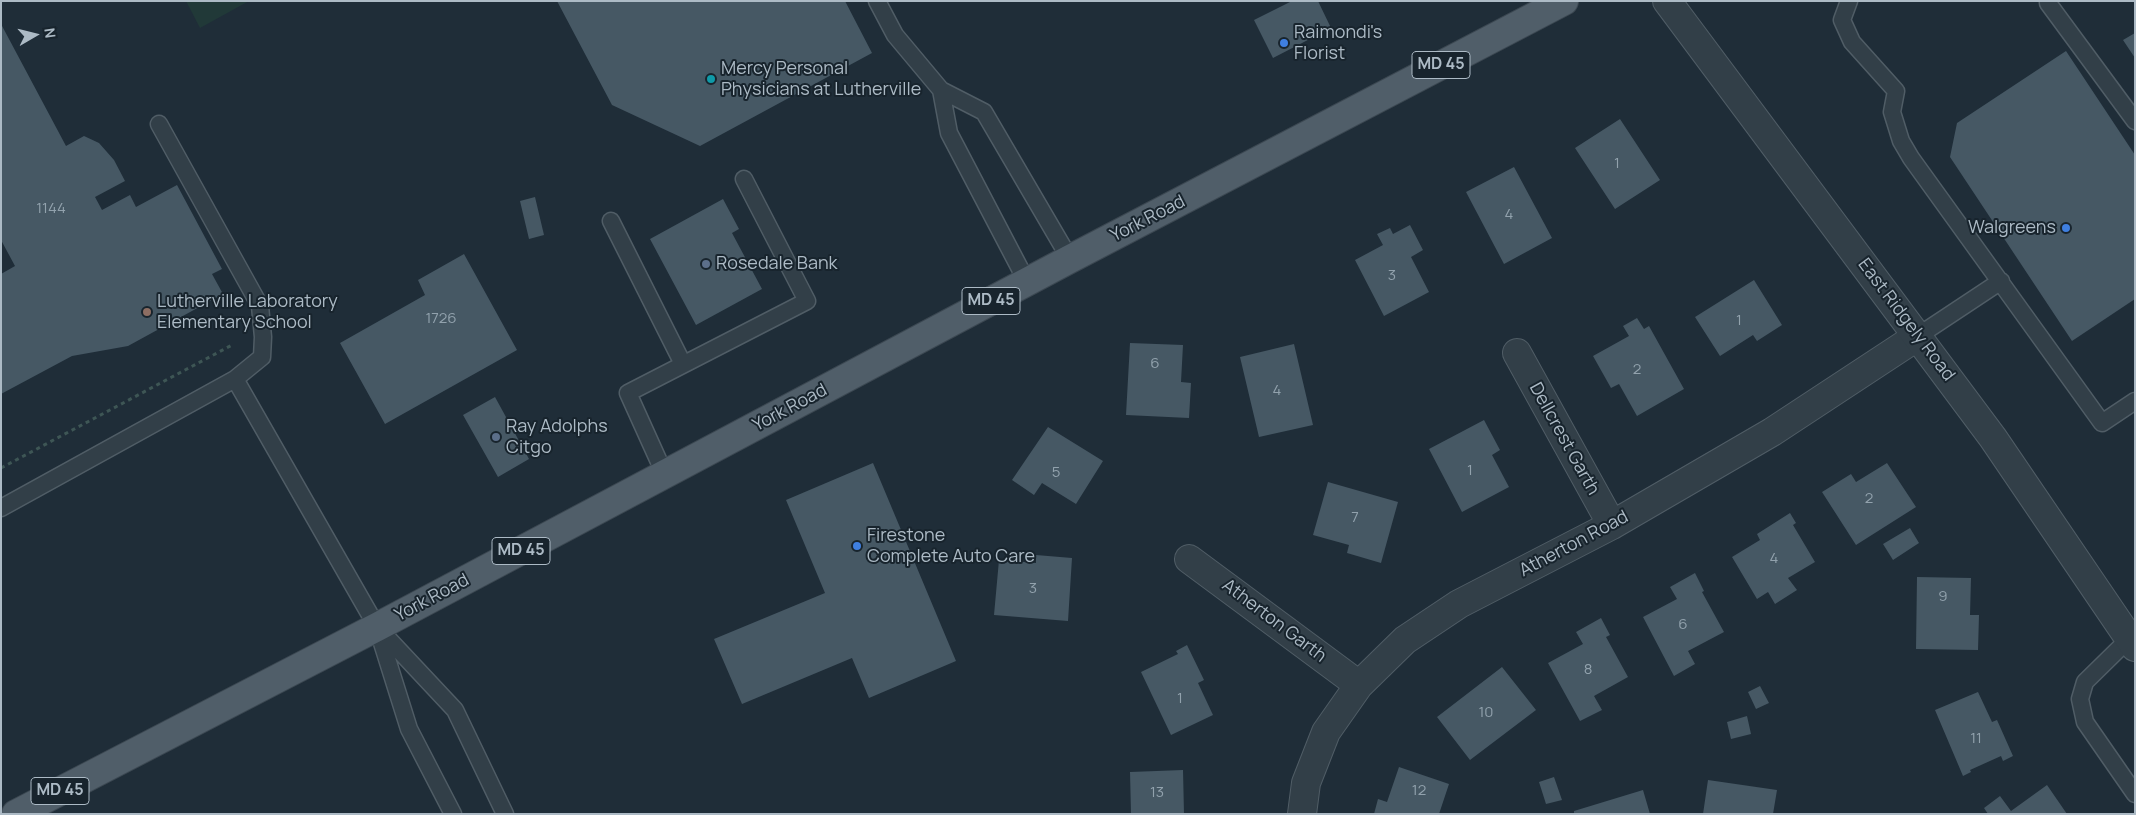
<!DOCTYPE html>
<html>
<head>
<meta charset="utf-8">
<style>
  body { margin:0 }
  #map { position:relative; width:2136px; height:815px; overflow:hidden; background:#1f2d38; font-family:Manrope,sans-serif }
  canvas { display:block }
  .frame { position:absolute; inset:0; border:2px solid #acbac5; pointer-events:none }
  .north { position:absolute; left:10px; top:10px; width:50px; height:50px; -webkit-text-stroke:4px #18242d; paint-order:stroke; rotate:82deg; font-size:14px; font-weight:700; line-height:20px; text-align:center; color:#acbac5 }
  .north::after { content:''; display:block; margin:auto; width:18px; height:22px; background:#acbac5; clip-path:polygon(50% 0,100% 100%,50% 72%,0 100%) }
</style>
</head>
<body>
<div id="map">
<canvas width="2136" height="815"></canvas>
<div class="frame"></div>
<div class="north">N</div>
</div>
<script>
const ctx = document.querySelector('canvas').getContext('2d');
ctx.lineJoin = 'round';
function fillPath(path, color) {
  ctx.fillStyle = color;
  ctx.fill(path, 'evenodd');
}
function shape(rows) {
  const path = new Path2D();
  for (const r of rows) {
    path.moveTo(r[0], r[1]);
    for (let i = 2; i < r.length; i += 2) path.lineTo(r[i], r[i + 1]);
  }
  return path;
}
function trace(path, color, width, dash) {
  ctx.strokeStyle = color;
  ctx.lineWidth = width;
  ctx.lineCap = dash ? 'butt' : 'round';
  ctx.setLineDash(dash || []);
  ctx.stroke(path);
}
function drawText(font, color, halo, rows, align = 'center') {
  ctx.font = font + ' Manrope,sans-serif';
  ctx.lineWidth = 4;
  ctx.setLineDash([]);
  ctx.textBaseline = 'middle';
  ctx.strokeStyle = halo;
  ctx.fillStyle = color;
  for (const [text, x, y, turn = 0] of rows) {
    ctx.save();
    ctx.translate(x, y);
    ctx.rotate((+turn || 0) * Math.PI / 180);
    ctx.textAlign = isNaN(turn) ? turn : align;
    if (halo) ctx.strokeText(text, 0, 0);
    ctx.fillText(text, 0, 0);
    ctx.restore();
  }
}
fillPath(shape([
  [186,1,249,1,200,28]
]), '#213938');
fillPath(shape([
  [557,1,845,1,872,53,700,146,612,105],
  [1292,1,1318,1,1331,28,1273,58,1254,20],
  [1,24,66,146,84,136,99,143,114,160,125,181,95,197,102,210,130,195,136,207,177,185,222,269,212,274,223,294,128,346,72,356,1,394,1,274,15,266,1,240],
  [2135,33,2135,58,2123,40],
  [2066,51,2135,155,2135,299,2072,341,1950,157,1957,123],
  [1620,119,1660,180,1615,209,1575,148],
  [1514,167,1552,238,1504,264,1466,192],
  [535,197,544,235,529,239,520,201],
  [723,199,739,229,732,233,762,289,696,325,650,239],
  [1410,225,1423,250,1411,257,1429,292,1384,316,1355,260,1383,245,1377,234,1390,228,1393,234],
  [464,254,517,350,385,424,340,343,425,295,418,280],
  [1754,280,1782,325,1757,341,1753,335,1720,356,1695,317],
  [1637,318,1644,329,1649,326,1684,389,1637,416,1619,384,1611,388,1593,356,1629,336,1623,326],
  [1130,343,1183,345,1181,382,1191,383,1189,418,1126,415],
  [1294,344,1313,425,1259,437,1240,357],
  [495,397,529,459,498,477,463,415],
  [1484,420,1500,450,1492,455,1509,487,1462,512,1429,449],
  [1048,427,1103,461,1076,504,1042,483,1034,495,1012,480],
  [873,463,956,661,869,698,852,658,742,704,714,639,825,593,786,500],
  [1887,463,1916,507,1856,545,1822,492,1851,474,1856,482],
  [1328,482,1398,502,1381,563,1347,553,1349,545,1313,535],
  [1790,513,1796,523,1793,525,1815,562,1788,578,1797,590,1775,604,1768,592,1757,599,1732,557,1760,540,1757,534],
  [1910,528,1919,543,1893,560,1883,544],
  [1036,555,1072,558,1068,621,994,615,999,560,1036,563],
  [1695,573,1704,591,1702,592,1724,632,1688,651,1695,664,1674,676,1643,617,1677,599,1670,587],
  [1917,577,1971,578,1970,615,1979,615,1978,650,1916,649],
  [1601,618,1610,635,1606,637,1628,677,1594,696,1602,710,1580,721,1548,663,1583,644,1576,632],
  [1187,645,1204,680,1198,683,1213,715,1171,735,1141,672,1178,654,1176,651],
  [1502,667,1536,710,1470,760,1437,717],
  [1760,686,1769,703,1756,709,1748,692],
  [1978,692,1992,722,1997,720,2013,756,2003,761,2001,756,1970,770,1971,772,1963,776,1935,710],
  [1747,716,1751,734,1731,739,1727,722],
  [1399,767,1449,784,1439,814,1374,814,1378,799,1387,802],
  [1183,770,1184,814,1131,814,1130,772],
  [1554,777,1562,800,1546,804,1539,782],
  [1708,780,1777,790,1773,814,1703,814],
  [2047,785,2067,814,1988,814,1984,808,2000,796,2011,811],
  [1643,790,1650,814,1574,814,1574,811]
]), '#465864');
const service = shape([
  [877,1,895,35,941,90,984,112,1070,259],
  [1849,1,1842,20,1852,42,1896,91,1892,112,1901,141,1911,158,2102,423,2135,401],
  [2048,3,2135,121],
  [941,90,949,133,1027,282],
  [159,124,260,306,263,337,262,357,235,379],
  [611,221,683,364],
  [1918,336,2001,281],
  [665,475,628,393,807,301,744,179],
  [1,508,235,379,377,627,409,729,453,814],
  [380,630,455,710,505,814],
  [2135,633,2085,682,2080,699,2085,722,2135,794]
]);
const minor = shape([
  [1517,353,1612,525],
  [1189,559,1359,685],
  [1302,814,1306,783,1326,732,1359,685,1405,640,1459,604,1612,525,1772,432,1918,336]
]);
const tertiary = shape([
  [1667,1,1993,438,2135,647]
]);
const primary = shape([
  [16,814,377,627,1070,259,1564,1]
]);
trace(service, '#505d66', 19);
trace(minor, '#505d66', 30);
trace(tertiary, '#505d66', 30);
trace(primary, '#3c4852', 30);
trace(shape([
  [1,468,232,345]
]), '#3e5655', 3, [4, 4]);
trace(service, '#323f48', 16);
trace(minor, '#323f48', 28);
trace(tertiary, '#323f48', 28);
trace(primary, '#505e69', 28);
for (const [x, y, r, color] of [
  [1284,43,5,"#3f7fe0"],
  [711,79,5,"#0f9aa8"],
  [2066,228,5,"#3f7fe0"],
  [706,264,5,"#5c6f8a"],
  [147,312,5,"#8d6e63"],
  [496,437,5,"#5c6f8a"],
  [857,546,5,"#3f7fe0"]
]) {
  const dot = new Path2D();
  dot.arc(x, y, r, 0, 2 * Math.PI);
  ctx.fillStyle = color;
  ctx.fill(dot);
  trace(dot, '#18242d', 2);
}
drawText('15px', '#92a2ad', null, [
  ["1",1617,164],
  ["1144",51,209],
  ["4",1509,215],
  ["3",1392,276],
  ["1726",441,319],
  ["1",1739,321],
  ["6",1155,364],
  ["2",1637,370],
  ["4",1277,391],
  ["1",1470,471],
  ["5",1056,473],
  ["2",1869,499],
  ["7",1355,518],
  ["4",1774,559],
  ["3",1033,589],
  ["9",1943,597],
  ["6",1683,625],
  ["8",1588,670],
  ["1",1180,699],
  ["10",1486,713],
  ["11",1976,739],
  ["12",1419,791],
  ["13",1157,793]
]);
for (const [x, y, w] of [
  [1441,65,58],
  [991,301,58],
  [521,551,58],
  [60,791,58]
]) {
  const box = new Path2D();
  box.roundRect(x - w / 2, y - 13.5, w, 27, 4);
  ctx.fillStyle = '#18242d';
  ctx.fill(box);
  trace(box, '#acbac5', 1);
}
drawText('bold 16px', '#acbac5', null, [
  ["MD 45",1441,65],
  ["MD 45",991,301],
  ["MD 45",521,551],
  ["MD 45",60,791]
]);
drawText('18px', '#acbac5', '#18242d', [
  ["Raimondi's",1294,33],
  ["Florist",1294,54],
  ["Mercy Personal",721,69],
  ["Physicians at Lutherville",721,90],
  ["Walgreens",2056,228,"right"],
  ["Rosedale Bank",716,264],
  ["Lutherville Laboratory",157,302],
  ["Elementary School",157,323],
  ["Ray Adolphs",506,427],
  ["Citgo",506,448],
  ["Firestone",867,536],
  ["Complete Auto Care",867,557]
], 'left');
drawText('18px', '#acbac5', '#18242d', [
  ["York Road",1148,219,-27],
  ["East Ridgely Road",1906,320,53],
  ["York Road",790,408,-28],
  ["Dellcrest Garth",1564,439,61],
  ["Atherton Road",1574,544,-28],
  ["York Road",432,598,-28],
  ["Atherton Garth",1274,621,37]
]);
</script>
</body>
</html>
